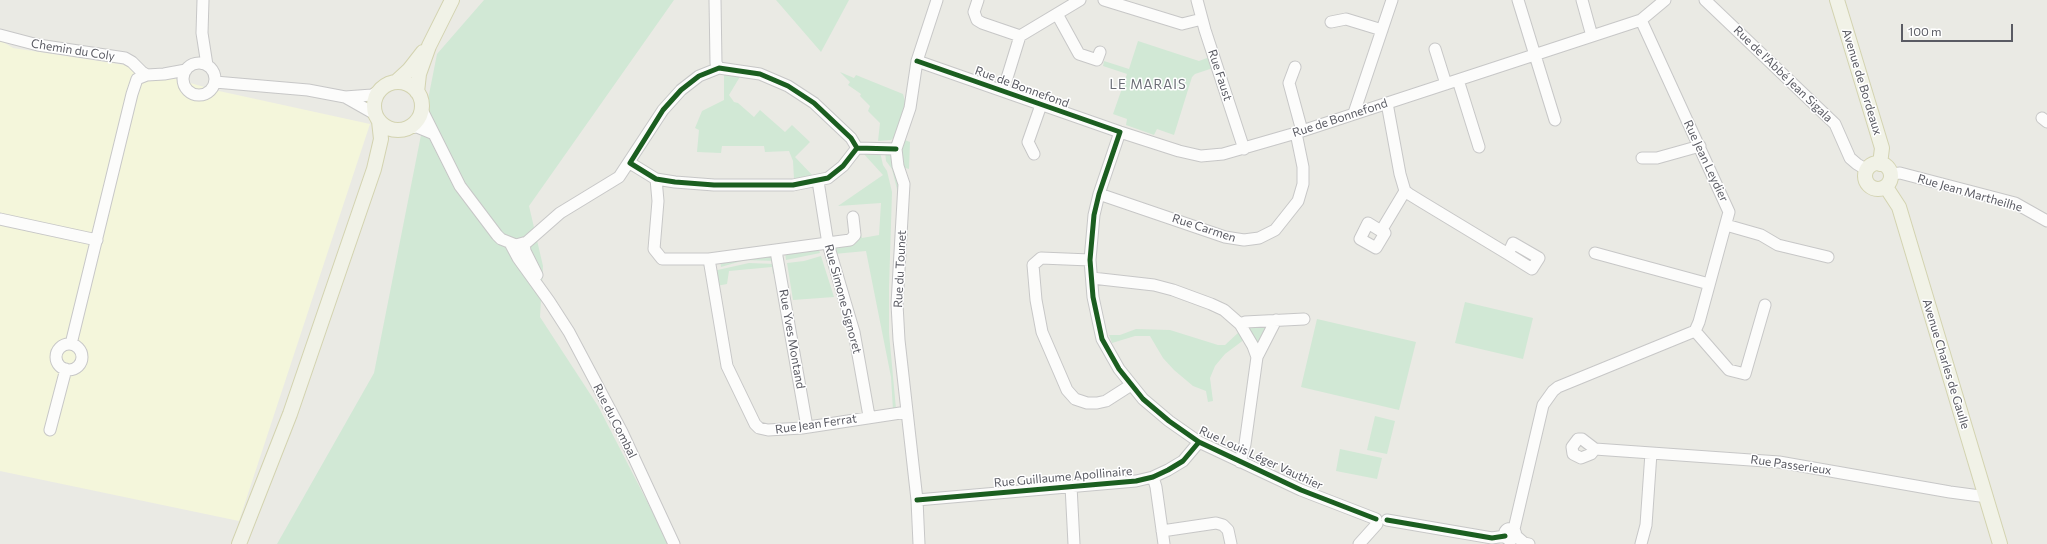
<!DOCTYPE html>
<html>
<head>
<meta charset="utf-8">
<style>
  body { margin:0 }
  #map { position:relative; width:2047px; height:544px; overflow:hidden; background:#eaeae4; font-family:Commissioner,sans-serif }
  canvas { display:block }
  .scale { position:absolute; left:1901px; top:24px; width:112px; height:18px; box-sizing:border-box; border:2px solid #5a5b63; border-top:0; padding-left:5px; font-size:12px; line-height:14px; white-space:nowrap; color:#5a5b63; -webkit-text-stroke:3px #fff; paint-order:stroke }
</style>
</head>
<body>
<div id="map">
<canvas width="2047" height="544"></canvas>
<div class="scale">100 m</div>
</div>
<script>
const ctx = document.querySelector('canvas').getContext('2d');
ctx.lineJoin = 'round';
function fillPath(path, color) {
  ctx.fillStyle = color;
  ctx.fill(path, 'evenodd');
}
function shape(rows) {
  const path = new Path2D();
  for (const r of rows) {
    if (r.length === 3) {
      path.moveTo(r[0] + r[2], r[1]);
      path.arc(r[0], r[1], r[2], 0, 2 * Math.PI);
      continue;
    }
    path.moveTo(r[0], r[1]);
    for (let i = 2; i < r.length; i += 2) path.lineTo(r[i], r[i + 1]);
  }
  return path;
}
function trace(path, color, width, dash) {
  ctx.strokeStyle = color;
  ctx.lineWidth = width;
  ctx.lineCap = dash ? 'butt' : 'round';
  ctx.setLineDash(dash || []);
  ctx.stroke(path);
}
function drawText(font, color, halo, rows, align = 'center') {
  ctx.font = font + ' Commissioner,sans-serif';
  ctx.lineWidth = 3;
  ctx.setLineDash([]);
  ctx.textBaseline = 'middle';
  ctx.strokeStyle = halo;
  ctx.fillStyle = color;
  for (const [text, x, y, turn = 0] of rows) {
    ctx.save();
    ctx.translate(x, y);
    ctx.rotate((+turn || 0) * Math.PI / 180);
    ctx.textAlign = isNaN(turn) ? turn : align;
    if (halo) ctx.strokeText(text, 0, 0);
    ctx.fillText(text, 0, 0);
    ctx.restore();
  }
}
fillPath(shape([
  [0,40,13,48,125,65,219,91,370,124,239,521,0,471]
]), '#f4f6db');
fillPath(shape([
  [484,0,674,0,529,206,543,266,540,317,598,406,669,544,277,544,374,373,437,54],
  [776,0,849,0,821,52],
  [1138,41,1199,61,1210,57,1213,68,1195,74,1192,77,1174,135,1157,129,1154,135,1126,125,1127,119,1113,114,1127,74,1103,66,1104,61,1129,69],
  [840,72,854,78,856,75,903,94,905,101,908,99,898,134,891,140,878,141,880,123,868,111,870,106,860,96,861,94,848,85,850,82],
  [724,74,741,75,729,95,734,102,738,103,754,117,760,110,785,132,792,125,810,142,795,157,814,177,794,179,793,161,789,151,765,152,764,146,722,146,721,153,697,152,699,130,695,128,702,111,724,100],
  [902,139,910,142,909,169,902,167,900,152],
  [862,152,880,152,883,165,887,171,892,192,889,288,889,333,896,409,893,410,891,377,866,251,834,254,832,246,853,242,860,231,862,238,879,235,881,203,838,206,883,175],
  [885,152,892,154,902,187,897,211,897,189,892,169,886,161],
  [818,247,820,253,786,260,785,252],
  [771,253,776,261,745,260,721,267,720,260],
  [821,256,834,297,793,300,787,263,804,261],
  [749,263,776,264,776,273,773,274,772,267,729,271,727,284,716,286,713,271],
  [1465,302,1533,318,1523,359,1455,343],
  [1317,319,1416,342,1399,410,1301,387],
  [1246,324,1269,326,1259,343,1256,344],
  [1136,329,1170,330,1218,345,1225,345,1239,332,1245,339,1225,354,1215,366,1210,378,1213,401,1208,402,1206,391,1193,386,1174,370,1163,358,1150,336,1135,336,1112,343,1109,335,1120,335],
  [1375,416,1395,421,1387,454,1367,450],
  [1340,449,1382,458,1377,479,1336,471]
]), '#d1e8d5');
const minor = shape([
  [203,0,202,33,207,65],
  [715,0,716,63,719,68],
  [978,0,974,12,977,20,982,23,1020,36],
  [1104,0,1182,24,1202,19],
  [1197,0,1205,30,1244,149],
  [1518,0,1555,120],
  [1582,0,1592,36],
  [1705,0,1835,124,1850,158,1857,164,1867,170],
  [1057,14,1079,54,1097,60,1100,52],
  [1641,20,1729,212,1699,322,1695,331],
  [1331,22,1346,19,1382,30],
  [0,35,38,45,125,58,132,62,142,72,147,75,164,74,186,70],
  [1435,49,1446,84],
  [917,61,1120,132,1179,151,1201,156,1223,154,1296,133,1641,20,1665,0],
  [199,79,16],
  [1295,67,1289,83,1302,131],
  [1458,80,1479,147],
  [215,82,308,90,345,97,372,95,379,91],
  [1003,91,1020,36,1080,0],
  [345,97,375,114],
  [1387,103,1400,174,1405,191,1409,194,1422,202,1508,254,1532,269,1539,258,1513,243,1508,254],
  [421,108,460,186,497,235,501,239,516,245,527,242,560,213,619,177,663,110,681,90,699,76,719,68,760,74,788,86,814,103,851,138,857,148],
  [1354,113,1392,0],
  [2042,118,2047,122],
  [408,128,417,127,434,134],
  [1120,132,1099,194,1094,215,1090,260,1093,297,1102,339,1119,369,1143,399,1169,421,1199,442,1301,490,1376,519],
  [1034,154,1028,142,1041,105],
  [1642,158,1657,158,1700,146],
  [630,163,656,179,675,182,714,185,793,185,828,178,843,166,857,148,896,149],
  [1891,174,1900,173,2015,203,2047,221],
  [656,179,658,201,654,249,662,259,709,259,850,240,855,235,853,217],
  [818,181,828,244,854,332,869,416],
  [1099,194,1225,237,1244,240,1259,238,1275,230,1298,201,1303,184,1303,167,1296,133],
  [0,219,97,240],
  [1726,225,1761,235,1778,245,1828,257],
  [1381,231,1385,233,1376,248,1360,239,1368,223,1381,231,1405,191],
  [510,243,518,258,549,301,569,332,622,432,674,544],
  [524,243,525,251,537,275],
  [776,251,807,427],
  [1595,253,1709,284],
  [709,259,727,366,755,424,759,428,768,430,802,428,907,412],
  [1090,260,1041,258,1033,265,1036,300,1042,332,1067,390,1075,399,1087,403,1097,403,1106,401,1131,385],
  [1092,278,1154,285,1173,290,1211,304,1224,310,1240,324,1253,346,1257,357,1245,444,1240,462],
  [1240,324,1245,322,1304,319],
  [1695,331,1729,370,1745,374,1765,305],
  [71,344,132,94,137,79,147,75],
  [69,357,13],
  [1257,357,1276,320],
  [50,430,66,369],
  [1595,449,1591,454,1581,458,1573,454,1572,447,1578,439,1582,439,1595,449,1779,462,1950,492,1980,496,1985,494],
  [1153,477,1156,487,1164,544],
  [1071,486,1074,544],
  [917,500,1136,481,1153,477,1168,470,1183,461,1199,442],
  [1387,520,1492,538,1505,536],
  [1510,534,5.5],
  [1514,529,1543,405,1553,391,1558,387,1695,331],
  [1162,531,1216,523,1223,525,1228,530,1231,544],
  [1516,536,1524,543,1529,544],
  [919,544,917,500,899,340,897,304,904,184,898,166,896,149,910,108,917,61,937,0],
  [1359,544,1377,524],
  [1641,544,1646,525,1651,453]
]);
const major = shape([
  [1837,0,1882,148,1880,164],
  [396,82,409,70,423,52],
  [398,106,24],
  [417,92,419,74,429,46,452,0],
  [1878,176,13],
  [1886,187,1899,207,2000,544],
  [239,544,290,414,374,169,381,139,379,121]
]);
trace(minor, '#c7c7c7', 13);
trace(major, '#d3d3b0', 16);
trace(minor, '#fcfcfb', 11);
trace(major, '#f1f2e7', 14);
trace(shape([
  [917,61,1120,132,1099,194,1094,215,1090,260,1093,297,1102,339,1119,369,1143,399,1169,421,1199,442,1301,490,1376,519],
  [857,148,851,138,814,103,788,86,760,74,719,68,699,76,681,90,663,110,630,163,656,179,675,182,714,185,793,185,828,178,843,166,857,148,896,149],
  [917,500,1136,481,1153,477,1168,470,1183,461,1199,442],
  [1387,520,1492,538,1505,536]
]), '#1b5e20', 5);
drawText('12px', '#5a5b63', '#fff', [
  ["Chemin du Coly",73,50,9],
  ["Rue de l'Abbé Jean Sigala",1783,74,44],
  ["Rue Faust",1220,75,72],
  ["Avenue de Bordeaux",1862,82,73],
  ["Rue de Bonnefond",1022,87,20],
  ["Rue de Bonnefond",1340,118,-18],
  ["Rue Jean Leydier",1706,161,65],
  ["Rue Jean Martheilhe",1970,193,16],
  ["Rue Carmen",1204,228,18],
  ["Rue du Tounet",900,269,-87],
  ["Rue Simone Signoret",843,299,75],
  ["Rue Yves Montand",792,339,80],
  ["Avenue Charles de Gaulle",1946,364,73],
  ["Rue du Combal",615,421,63],
  ["Rue Jean Ferrat",816,424,-8],
  ["Rue Louis Léger Vauthier",1261,458,25],
  ["Rue Passerieux",1791,465,8],
  ["Rue Guillaume Apollinaire",1063,477,-5]
]);
ctx.letterSpacing = '1px';
drawText('13px', '#6a6d75', '#fff', [
  ["LE MARAIS",1148,85]
]);
ctx.letterSpacing = '0px';
</script>
</body>
</html>
